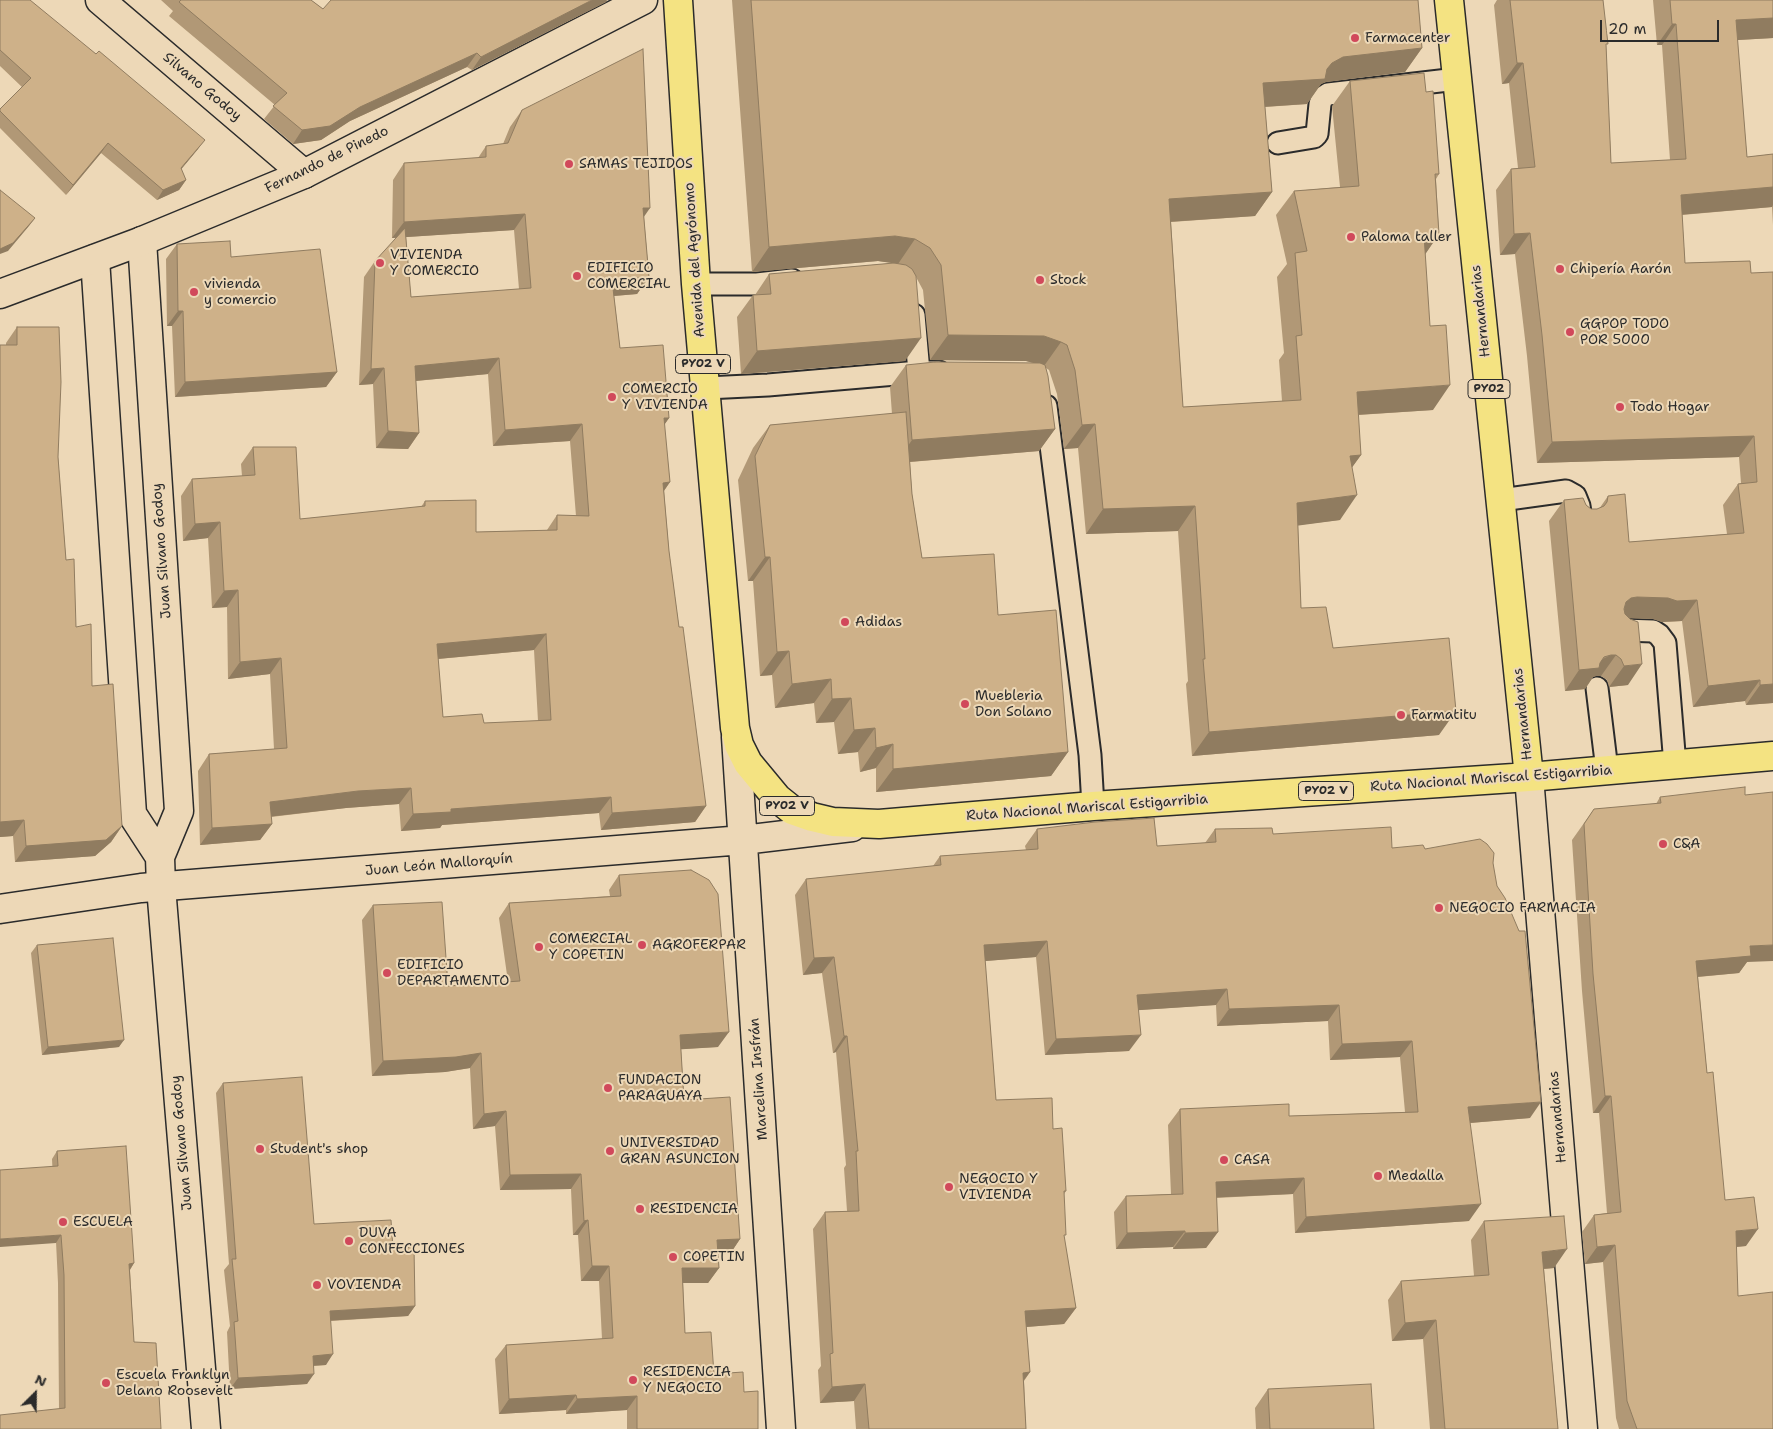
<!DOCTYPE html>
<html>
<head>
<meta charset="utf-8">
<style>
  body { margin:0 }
  #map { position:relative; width:1773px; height:1429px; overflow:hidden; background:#edd8b7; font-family:"Shantell Sans",sans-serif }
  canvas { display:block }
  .north { position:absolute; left:10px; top:1369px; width:50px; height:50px; -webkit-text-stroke:4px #edd8b7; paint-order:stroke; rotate:23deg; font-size:14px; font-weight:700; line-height:20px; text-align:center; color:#2b2b2b }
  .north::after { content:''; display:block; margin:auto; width:18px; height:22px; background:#2b2b2b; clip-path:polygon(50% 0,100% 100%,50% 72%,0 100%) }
  .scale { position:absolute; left:1600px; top:20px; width:119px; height:22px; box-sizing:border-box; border:2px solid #2b2b2b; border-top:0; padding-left:6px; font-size:15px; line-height:18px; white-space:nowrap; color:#2b2b2b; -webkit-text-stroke:4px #edd8b7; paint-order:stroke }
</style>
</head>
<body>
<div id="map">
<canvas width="1773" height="1429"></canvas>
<div class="north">N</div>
<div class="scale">20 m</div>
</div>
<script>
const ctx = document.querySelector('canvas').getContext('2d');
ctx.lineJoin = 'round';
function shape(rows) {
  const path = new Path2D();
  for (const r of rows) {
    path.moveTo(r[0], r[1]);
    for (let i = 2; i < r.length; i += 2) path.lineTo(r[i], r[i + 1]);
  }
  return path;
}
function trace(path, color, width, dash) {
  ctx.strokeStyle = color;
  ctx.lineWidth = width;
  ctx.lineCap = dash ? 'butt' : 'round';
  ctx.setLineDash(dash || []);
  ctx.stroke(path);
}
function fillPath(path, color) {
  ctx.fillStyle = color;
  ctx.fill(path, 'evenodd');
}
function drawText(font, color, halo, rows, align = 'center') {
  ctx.font = font + ' "Shantell Sans",sans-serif';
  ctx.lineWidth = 4;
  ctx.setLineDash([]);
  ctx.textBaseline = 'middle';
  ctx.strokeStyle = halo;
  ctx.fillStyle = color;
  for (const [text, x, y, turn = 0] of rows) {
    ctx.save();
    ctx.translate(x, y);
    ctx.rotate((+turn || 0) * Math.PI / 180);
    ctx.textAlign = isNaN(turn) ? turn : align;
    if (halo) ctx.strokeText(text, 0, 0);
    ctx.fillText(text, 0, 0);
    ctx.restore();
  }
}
const lane = shape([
  [1278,143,1314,137,1317,134,1320,104,1322,98,1328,94,1457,79],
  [696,284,757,284,792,280],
  [914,315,919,372,939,372],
  [706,388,768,385,919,372],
  [1046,406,1090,755,1093,806],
  [1501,500,1566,491,1575,496,1579,506,1581,518],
  [1622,630,1653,631,1659,635,1665,643,1675,765],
  [1597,688,1607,770]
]);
const street = shape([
  [100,0,304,174],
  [142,241,179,811,160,857,161,887,206,1429],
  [95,259,132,814,160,857]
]);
const secondary = shape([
  [0,294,142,241,304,174,643,0],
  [736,737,781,1429],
  [1529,777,1583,1429],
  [0,909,141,888,743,840,852,827]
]);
const highway = shape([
  [678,0,696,284,735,728,739,745,748,763,777,798,792,810,812,817,833,822,879,824,1093,806,1529,777,1773,756],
  [1449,0,1529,777]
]);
trace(lane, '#2b2b2b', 25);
trace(street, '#2b2b2b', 31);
trace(secondary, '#2b2b2b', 31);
trace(highway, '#2b2b2b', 31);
trace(lane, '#edd8b7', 21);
trace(street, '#edd8b7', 28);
trace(secondary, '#edd8b7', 28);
trace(highway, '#f4e382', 28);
fillPath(shape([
  [0,0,198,149,181,169,186,180,179,190,157,200,101,153,66,195,0,128,0,109,22,87,0,66],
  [161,0,311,0,323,9,606,2,472,70,467,67,350,121,321,140,293,144,264,119,275,105,169,16,173,11],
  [732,0,1418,0,1422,48,1405,72,1326,82,1321,84,1307,104,1265,107,1272,192,1255,216,1171,222,1183,407,1282,401,1279,360,1284,353,1277,277,1287,264,1276,215,1294,191,1340,187,1332,106,1350,81,1426,92,1439,174,1436,179,1439,234,1425,254,1433,410,1358,415,1361,455,1352,467,1340,520,1298,525,1301,608,1333,648,1439,735,1192,756,1186,684,1188,681,1178,531,1086,534,1078,448,1064,449,1057,394,1049,370,1046,368,1055,429,1039,451,910,462,912,494,922,558,998,615,1068,752,1051,776,876,792,876,768,860,772,858,752,838,754,834,722,816,723,814,703,775,708,772,675,760,676,753,581,748,581,738,480,753,448,770,425,892,414,890,387,906,365,1034,363,1026,361,930,360,923,290,916,277,905,361,741,374,737,317,753,295,755,295,769,274,894,263,878,261,752,272],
  [1497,0,1603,0,1606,46,1611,163,1670,160,1662,45,1657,45,1653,0,1773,0,1773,38,1737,40,1747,157,1773,154,1773,225,1772,207,1682,215,1685,263,1750,261,1773,703,1746,705,1745,701,1693,707,1682,621,1662,622,1653,619,1628,618,1628,685,1609,687,1607,680,1601,676,1596,676,1593,677,1585,689,1565,691,1549,521,1564,500,1586,505,1591,509,1599,509,1608,496,1629,542,1727,534,1723,505,1738,484,1741,483,1739,457,1537,463,1527,356,1515,254,1500,255,1496,190,1511,169,1518,168,1509,83,1502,84,1494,5],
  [522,110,644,217,649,277,637,294,614,296,620,348,669,418,664,425,670,482,664,491,669,551,679,627,706,806,695,822,601,830,599,813,442,825,440,828,401,831,399,804,346,808,271,817,272,824,260,840,200,845,198,771,209,754,274,749,270,674,228,679,227,607,212,608,208,538,183,541,181,496,192,479,242,476,241,464,253,447,300,519,421,507,425,501,476,532,547,530,557,515,576,516,570,441,493,446,488,374,416,381,419,433,408,449,376,448,373,384,359,385,364,277,375,261,397,238,392,238,393,180,404,163,478,158,486,146,503,144,510,127],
  [514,230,519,289,411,297,406,237],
  [534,650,538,721,484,723,443,717,438,659],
  [177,244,337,372,326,387,175,397,172,326,167,326,166,259],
  [17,327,58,457,66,560,76,627,92,686,122,826,111,842,95,856,15,862,13,836,0,837,0,345,6,345,6,343],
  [1660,797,1747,962,1739,973,1698,977,1707,1073,1725,1200,1746,1246,1736,1247,1738,1296,1773,1429,1619,1429,1616,1418,1603,1262,1585,1264,1582,1232,1594,1215,1607,1213,1599,1113,1593,1113,1582,991,1572,840,1594,809,1656,804],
  [1037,829,1157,846,1205,843,1215,829,1273,834,1392,848,1425,849,1493,863,1530,1118,1470,1123,1469,1221,1295,1233,1293,1194,1216,1198,1218,1232,1206,1248,1173,1249,1173,1247,1116,1249,1114,1212,1126,1196,1171,1194,1168,1125,1180,1109,1289,1116,1405,1112,1400,1057,1330,1060,1328,1021,1217,1026,1216,1005,1138,1010,1129,1051,1045,1055,1036,957,985,961,996,1100,1053,1129,1066,1191,1064,1194,1064,1237,1076,1308,1064,1324,1026,1327,1030,1372,1024,1381,1026,1429,856,1429,854,1401,820,1403,818,1370,821,1366,813,1229,825,1212,847,1211,844,1168,846,1165,836,1052,833,1053,822,973,803,975,795,895,806,879,933,866,940,856,1026,850,1025,846],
  [619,875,718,1047,681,1049,684,1100,740,1239,730,1254,718,1254,719,1268,708,1283,683,1283,685,1333,714,1374,744,1392,758,1429,627,1429,627,1410,566,1414,566,1410,499,1414,495,1359,506,1345,602,1339,599,1281,581,1281,578,1235,573,1235,571,1189,500,1190,495,1126,473,1129,470,1068,445,1072,372,1076,362,920,373,905,448,986,508,982,499,918,509,903,610,896,609,890],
  [37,945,119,1047,42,1055,31,953],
  [223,1083,314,1224,393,1249,415,1306,408,1316,331,1321,326,1365,314,1366,307,1384,230,1389,227,1332,230,1326,224,1270,229,1264,216,1093],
  [57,1151,134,1263,130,1270,134,1342,161,1429,59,1409,58,1283,52,1159],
  [1484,1221,1554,1268,1544,1269,1558,1429,1430,1429,1423,1339,1392,1341,1388,1300,1401,1281,1474,1276,1471,1240],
  [1268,1389,1374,1429,1256,1429,1255,1408]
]), '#b19876');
fillPath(shape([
  [592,0,607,0,606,2,472,70,481,57],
  [1773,18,1773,38,1721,41,1736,20],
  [1672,24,1676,24,1662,45,1657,45],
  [1422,48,1405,72,1326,82,1321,84,1307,104,1246,108,1263,83,1332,63,1343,57],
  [477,53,467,67,350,121,321,140,293,144,302,130,360,107],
  [1517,63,1523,63,1509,83,1502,84],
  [205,140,198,149,174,178,181,168],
  [108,143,101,153,66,195,73,185],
  [186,180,179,190,157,200,163,190],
  [1773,187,1773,205,1772,207,1666,216,1681,195],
  [1272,192,1255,216,1152,223,1169,199],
  [643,208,650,208,639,224],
  [525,214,514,230,392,238,404,222],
  [35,218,29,226,8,251,0,254,0,249],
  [1530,233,1515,254,1500,255,1514,234],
  [1439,234,1422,259,1424,235],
  [895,236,915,239,898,264,878,261,752,272,769,247],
  [649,277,637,294,601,297,612,280],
  [178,311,183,311,172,326,167,326],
  [948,335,1044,336,1061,342,1044,366,1026,361,930,360],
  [921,338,905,361,741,374,757,351],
  [499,358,488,374,404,382,415,366],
  [384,368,373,384,359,385,371,369],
  [337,372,326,387,175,397,185,382],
  [1450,385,1433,410,1339,416,1357,392],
  [664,418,669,418,658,434],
  [582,424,570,441,493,446,505,430],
  [1095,424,1078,448,1064,449,1082,425],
  [1055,429,1039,451,896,463,912,440],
  [388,431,419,433,408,449,376,448],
  [1754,436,1739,457,1537,463,1552,442],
  [1361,455,1343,480,1350,456],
  [670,482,658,499,663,483],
  [1357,495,1340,520,1280,528,1297,503],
  [1195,506,1178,531,1086,534,1103,509],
  [220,522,208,538,183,541,195,524],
  [765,557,770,557,753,581,748,581],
  [238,590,227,607,212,608,224,591],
  [1637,597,1668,598,1697,600,1682,621,1662,622,1653,619,1622,618,1626,602,1631,598],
  [546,634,534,650,426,660,437,644],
  [789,651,772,675,760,676,777,652],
  [1611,655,1616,655,1601,676,1596,676,1593,677,1585,689,1565,691,1579,670],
  [281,658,270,674,228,679,240,662],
  [1642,664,1628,685,1609,687,1624,666],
  [831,679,814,703,775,708,792,684],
  [1760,680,1745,701,1693,707,1708,686],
  [1773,684,1773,703,1746,705,1760,685],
  [851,698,834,722,816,723,832,699],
  [1456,711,1439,735,1192,756,1209,732],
  [875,728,858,752,838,754,854,730],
  [893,744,876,768,860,772,876,748],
  [1068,752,1051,776,876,792,893,769],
  [411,788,399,804,346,808,258,818,270,802,358,791],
  [611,797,599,813,442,825,440,828,401,831,413,814,451,809],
  [706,806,695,822,601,830,612,813],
  [24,820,13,836,0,837,0,822],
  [272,824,260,840,200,845,212,828],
  [122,826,111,842,95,856,15,862,26,846],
  [1047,941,1036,957,973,962,984,945],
  [1773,945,1773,961,1747,962,1739,973,1684,978,1696,961,1750,946],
  [834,957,822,973,803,975,814,958],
  [1227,989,1216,1005,1126,1011,1137,995],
  [1339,1005,1328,1021,1217,1026,1229,1009],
  [729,1032,718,1047,670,1050,680,1035],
  [1141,1035,1129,1051,1045,1055,1056,1039],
  [844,1036,847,1036,836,1052,833,1053],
  [124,1040,119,1047,42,1055,48,1047],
  [1412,1041,1400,1057,1330,1060,1342,1044],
  [481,1053,470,1068,445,1072,372,1076,383,1061],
  [1605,1096,1611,1096,1599,1113,1593,1113],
  [1541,1102,1530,1118,1457,1124,1468,1107],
  [506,1111,495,1126,473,1129,484,1114],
  [581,1174,571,1189,500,1190,510,1175],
  [1304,1178,1293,1194,1204,1198,1216,1182],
  [1481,1204,1469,1221,1295,1233,1306,1217],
  [588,1220,578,1235,573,1235,584,1221],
  [1758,1229,1746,1246,1724,1248,1736,1231],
  [1185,1231,1173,1247,1116,1249,1127,1233],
  [1218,1232,1206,1248,1173,1249,1185,1233],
  [61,1235,56,1243,0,1247,0,1239],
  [740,1239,730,1254,707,1254,717,1240],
  [1615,1245,1603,1262,1585,1264,1597,1247],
  [1567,1249,1554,1268,1529,1270,1542,1252],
  [134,1263,129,1271,129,1264],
  [592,1266,609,1266,599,1281,581,1281],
  [682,1268,719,1268,708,1283,672,1283],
  [415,1306,408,1316,323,1321,330,1311],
  [1076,1308,1064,1324,1013,1328,1025,1311],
  [1436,1320,1423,1339,1392,1341,1405,1323],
  [333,1354,326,1365,306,1366,313,1356],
  [1030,1372,1018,1388,1023,1373],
  [314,1374,307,1384,230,1389,238,1378],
  [865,1384,854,1401,820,1403,832,1387],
  [576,1395,566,1410,499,1414,509,1399],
  [637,1396,627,1410,566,1414,577,1399]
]), '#907c60');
const building = shape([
  [0,0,30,0,96,54,99,51,205,140,181,168,186,180,163,190,108,143,73,185,0,111,0,109,31,78,0,50,0,0],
  [181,0,311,0,323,9,331,0,592,0,481,57,477,53,360,107,330,126,302,130,273,106,287,93,179,2,181,0],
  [751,0,1418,0,1422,48,1343,57,1332,63,1327,69,1325,79,1263,83,1272,192,1169,199,1183,407,1301,400,1296,336,1302,335,1295,253,1307,251,1294,191,1359,186,1350,81,1424,73,1426,92,1433,91,1439,174,1435,174,1439,234,1424,235,1430,326,1446,325,1450,385,1357,392,1361,455,1350,456,1357,495,1297,503,1301,608,1326,607,1333,648,1449,638,1456,711,1209,732,1203,659,1205,659,1195,506,1103,509,1095,424,1082,425,1075,370,1067,345,1061,342,1044,336,948,335,941,265,930,248,915,239,895,236,769,247,751,0],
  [1510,0,1603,0,1608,44,1606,44,1611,163,1686,159,1676,24,1672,24,1670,0,1773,0,1773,18,1736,20,1747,157,1773,154,1773,187,1681,195,1685,263,1750,261,1751,273,1773,272,1773,684,1760,685,1760,680,1708,686,1697,600,1677,601,1668,598,1637,597,1631,598,1626,602,1624,609,1625,614,1630,619,1638,622,1642,664,1624,666,1621,659,1616,655,1611,655,1604,657,1600,663,1599,668,1579,670,1564,500,1583,498,1586,505,1591,509,1597,509,1604,506,1607,502,1608,496,1625,494,1629,542,1744,533,1738,484,1757,482,1754,436,1552,442,1542,335,1530,233,1514,234,1511,169,1535,167,1523,63,1517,63,1510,0],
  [643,49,650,208,643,208,649,277,612,280,620,348,663,345,669,418,664,418,670,482,663,483,669,551,679,627,683,627,706,806,612,813,611,797,451,809,451,812,413,814,411,788,358,791,270,802,272,824,212,828,209,754,287,748,281,658,240,662,238,590,224,591,220,522,195,524,192,479,255,475,253,447,296,447,300,519,425,506,425,501,476,500,476,532,557,530,557,515,589,516,582,424,505,430,499,358,415,366,419,433,388,431,384,368,371,369,375,261,405,228,411,297,531,288,525,214,404,222,404,163,486,157,486,146,508,143,522,110,643,49],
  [546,634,551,720,484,723,482,714,443,717,437,644,546,634],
  [0,190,35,218,13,243,0,249,0,190],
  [230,241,231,257,320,249,337,372,185,382,183,311,178,311,177,244,230,241],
  [894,263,906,265,912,269,916,276,921,338,757,351,753,295,771,294,769,274,894,263],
  [17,327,59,327,61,382,58,457,66,560,74,559,76,627,91,624,92,686,113,684,122,826,106,840,26,846,24,820,0,822,0,345,17,345,17,327],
  [935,362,1040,363,1045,365,1048,376,1055,429,912,440,906,365,935,362],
  [906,412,912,494,922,558,994,554,998,615,1056,610,1068,752,893,769,893,744,876,748,875,728,854,730,851,698,832,699,831,679,792,684,789,651,777,652,770,557,765,557,755,456,770,425,906,412],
  [1745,787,1745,795,1773,792,1773,945,1750,946,1751,956,1696,961,1707,1073,1713,1072,1725,1200,1754,1197,1758,1229,1736,1231,1738,1296,1773,1292,1773,1429,1637,1429,1627,1401,1615,1245,1597,1247,1594,1215,1621,1212,1611,1096,1605,1096,1593,974,1584,824,1594,809,1661,803,1660,797,1745,787],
  [1154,818,1157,846,1216,842,1215,829,1272,828,1273,834,1391,827,1392,848,1423,845,1425,849,1480,839,1487,844,1494,853,1493,863,1497,886,1505,898,1519,931,1525,931,1541,1102,1468,1107,1481,1204,1306,1217,1304,1178,1216,1182,1218,1232,1185,1233,1185,1231,1127,1233,1126,1196,1183,1194,1180,1109,1289,1104,1289,1116,1418,1112,1412,1041,1342,1044,1339,1005,1229,1009,1227,989,1137,995,1141,1035,1056,1039,1047,941,984,945,996,1100,1052,1098,1053,1129,1062,1128,1066,1191,1064,1191,1066,1235,1064,1235,1076,1308,1025,1311,1030,1372,1023,1373,1026,1429,869,1429,865,1384,832,1387,830,1354,833,1353,825,1212,859,1211,856,1151,858,1151,847,1036,844,1036,834,957,814,958,806,879,941,865,940,856,1038,849,1037,829,1095,822,1154,818],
  [691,870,709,880,718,894,729,1032,680,1035,684,1100,730,1097,740,1239,717,1240,719,1268,682,1268,685,1333,711,1332,714,1374,743,1372,744,1392,758,1391,758,1429,637,1429,637,1396,577,1399,576,1395,509,1399,506,1345,613,1338,609,1266,592,1266,588,1220,584,1221,581,1174,510,1175,506,1111,484,1114,481,1053,456,1057,383,1061,373,905,442,902,448,986,520,981,509,903,621,896,619,875,691,870],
  [113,938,124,1040,48,1047,37,945,113,938],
  [302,1077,314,1224,391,1220,393,1249,414,1247,415,1306,330,1311,333,1354,313,1356,314,1374,238,1378,234,1322,238,1321,232,1259,236,1259,223,1083,302,1077],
  [126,1146,134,1263,129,1264,134,1342,156,1343,161,1429,0,1429,0,1415,65,1408,64,1275,61,1235,0,1239,0,1170,58,1166,57,1151,126,1146],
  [1564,1216,1567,1249,1542,1252,1558,1429,1445,1429,1436,1320,1405,1323,1401,1281,1489,1275,1484,1221,1564,1216],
  [1371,1384,1374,1429,1270,1429,1268,1389,1371,1384]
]);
fillPath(building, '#ceb189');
trace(building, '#907c60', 1);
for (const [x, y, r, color] of [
  [1355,38,5,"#d1495b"],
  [569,164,5,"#d1495b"],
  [1351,237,5,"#d1495b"],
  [380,263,5,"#d1495b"],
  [1560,269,5,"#d1495b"],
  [577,276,5,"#d1495b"],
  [1040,280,5,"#d1495b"],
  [194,292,5,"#d1495b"],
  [1570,332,5,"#d1495b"],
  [612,397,5,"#d1495b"],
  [1620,407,5,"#d1495b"],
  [845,622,5,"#d1495b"],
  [965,704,5,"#d1495b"],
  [1401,715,5,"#d1495b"],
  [1663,844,5,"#d1495b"],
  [1439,908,5,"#d1495b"],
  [642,945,5,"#d1495b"],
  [539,947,5,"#d1495b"],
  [387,973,5,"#d1495b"],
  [608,1088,5,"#d1495b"],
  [260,1149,5,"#d1495b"],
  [610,1151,5,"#d1495b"],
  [1224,1160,5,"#d1495b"],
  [1378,1176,5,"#d1495b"],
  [949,1187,5,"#d1495b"],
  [640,1209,5,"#d1495b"],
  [63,1222,5,"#d1495b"],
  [349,1241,5,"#d1495b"],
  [673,1257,5,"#d1495b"],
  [317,1285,5,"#d1495b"],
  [633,1380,5,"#d1495b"],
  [106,1383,5,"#d1495b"]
]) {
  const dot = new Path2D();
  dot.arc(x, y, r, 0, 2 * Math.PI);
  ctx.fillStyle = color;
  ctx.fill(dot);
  trace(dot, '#edd8b7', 2);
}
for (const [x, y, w] of [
  [703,364,55],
  [1489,389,42],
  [1326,791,55],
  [787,806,55]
]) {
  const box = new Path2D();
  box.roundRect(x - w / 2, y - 9.5, w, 19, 4);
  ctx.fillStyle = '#edd8b7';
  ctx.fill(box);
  trace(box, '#2b2b2b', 1);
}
drawText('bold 12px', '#2b2b2b', null, [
  ["PY02 V",703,364],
  ["PY02",1489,389],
  ["PY02 V",1326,791],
  ["PY02 V",787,806]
]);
drawText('14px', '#2b2b2b', '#edd8b7', [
  ["Farmacenter",1365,38],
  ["SAMAS TEJIDOS",579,164],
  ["Paloma taller",1361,237],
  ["VIVIENDA",390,255],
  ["Y COMERCIO",390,271],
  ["EDIFICIO",587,268],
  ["COMERCIAL",587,284],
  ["Chipería Aarón",1570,269],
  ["Stock",1050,280],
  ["vivienda",204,284],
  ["y comercio",204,300],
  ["GGPOP TODO",1580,324],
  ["POR 5000",1580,340],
  ["COMERCIO",622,389],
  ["Y VIVIENDA",622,405],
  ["Todo Hogar",1630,407],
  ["Adidas",855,622],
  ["Muebleria",975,696],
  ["Don Solano",975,712],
  ["Farmatitu",1411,715],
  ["C&A",1673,844],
  ["NEGOCIO FARMACIA",1449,908],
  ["COMERCIAL",549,939],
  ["Y COPETIN",549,955],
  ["AGROFERPAR",652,945],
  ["EDIFICIO",397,965],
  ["DEPARTAMENTO",397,981],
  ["FUNDACION",618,1080],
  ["PARAGUAYA",618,1096],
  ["UNIVERSIDAD",620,1143],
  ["GRAN ASUNCION",620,1159],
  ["Student's shop",270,1149],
  ["CASA",1234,1160],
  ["Medalla",1388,1176],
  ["NEGOCIO Y",959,1179],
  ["VIVIENDA",959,1195],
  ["RESIDENCIA",650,1209],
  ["ESCUELA",73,1222],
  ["DUVA",359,1233],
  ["CONFECCIONES",359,1249],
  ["COPETIN",683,1257],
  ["VOVIENDA",327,1285],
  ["RESIDENCIA",643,1372],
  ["Y NEGOCIO",643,1388],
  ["Escuela Franklyn",116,1375],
  ["Delano Roosevelt",116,1391]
], 'left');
drawText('14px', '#2b2b2b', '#edd8b7', [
  ["Silvano Godoy",202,87,40],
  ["Fernando de Pinedo",327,160,-26],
  ["Avenida del Agrónomo",695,260,-94],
  ["Hernandarias",1481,311,-96],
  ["Juan Silvano Godoy",162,551,-94],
  ["Hernandarias",1523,714,-96],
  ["Ruta Nacional Mariscal Estigarribia",1491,779,-4],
  ["Ruta Nacional Mariscal Estigarribia",1087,808,-4],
  ["Juan León Mallorquín",439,865,-5],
  ["Marcelina Insfrán",759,1079,-94],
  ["Hernandarias",1558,1117,-95],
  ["Juan Silvano Godoy",182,1143,-95]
]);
</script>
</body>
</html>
